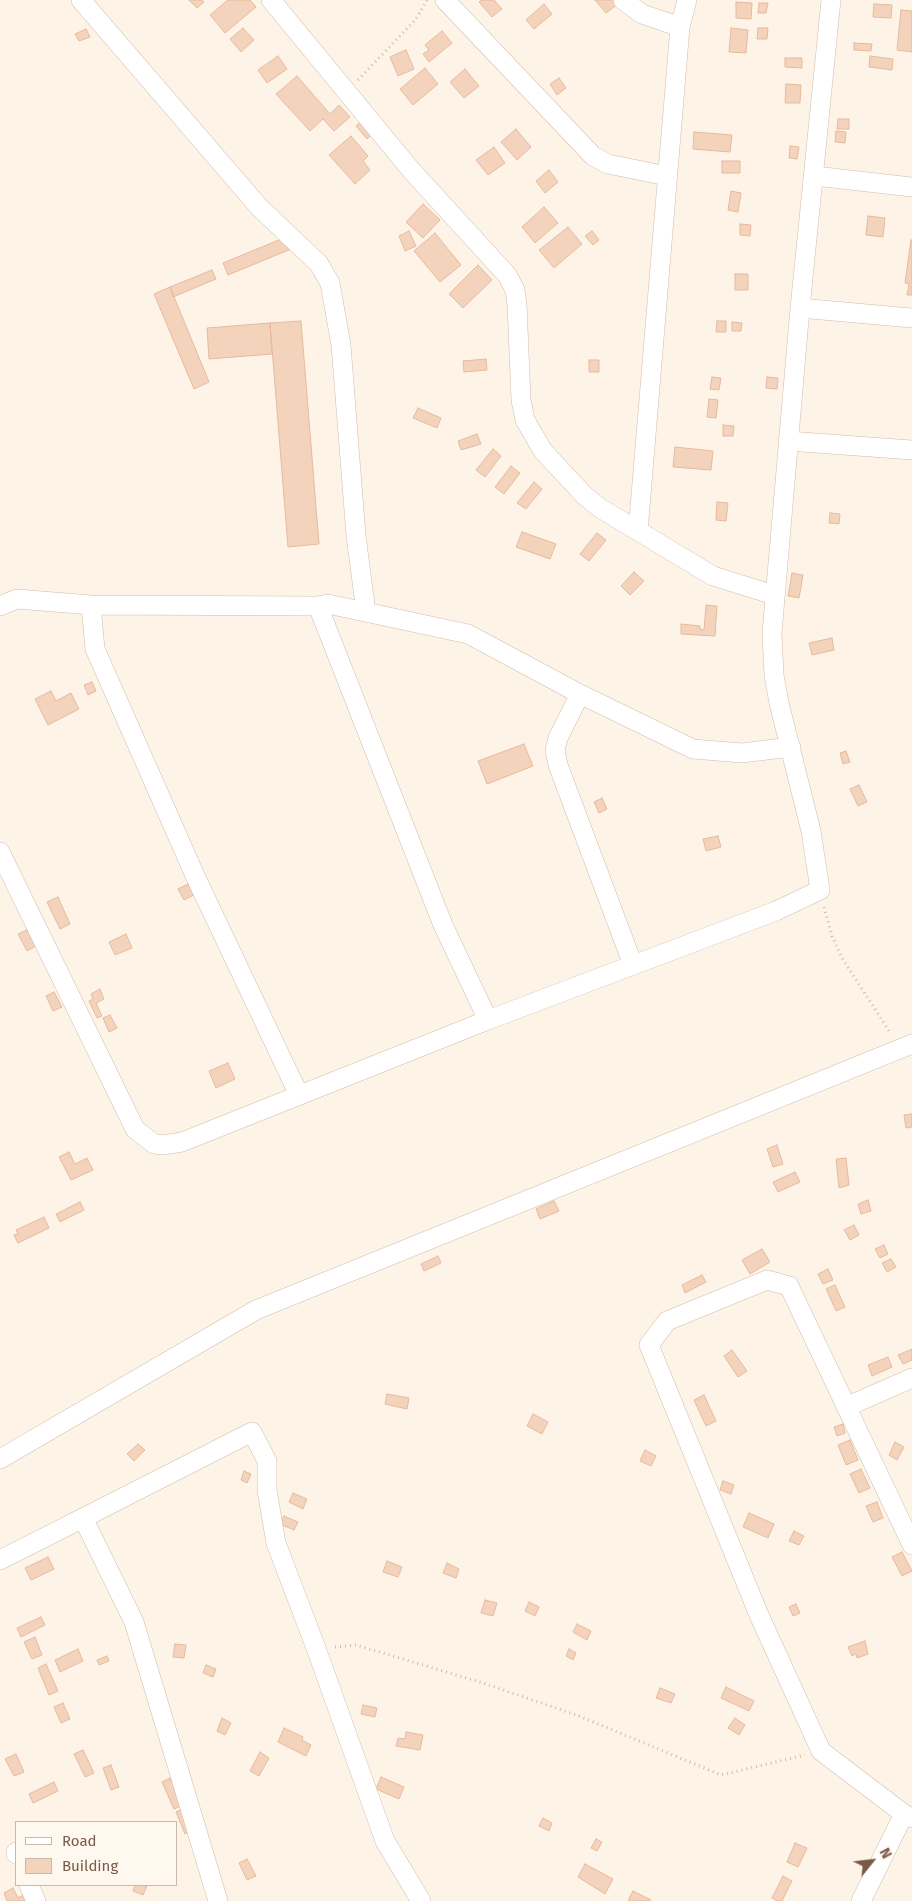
<!DOCTYPE html>
<html>
<head>
<meta charset="utf-8">
<style>
  body { margin:0 }
  #map { position:relative; width:912px; height:1901px; overflow:hidden; background:#fdf4e7; font-family:"Fira Sans",sans-serif }
  canvas { display:block }
  .legend { position:absolute; left:15px; top:1821px; width:162px; height:65px; box-sizing:border-box; background:#fff8ee; border:1px solid #c9b9ac; margin:0; padding:6px 9px; list-style:none; font-size:15px; color:#795a4a }
  .legend li { display:flex; align-items:center; gap:10px; height:25px }
  .legend b { width:25px; border:1px solid #c9b9ac }
  .north { position:absolute; left:847px; top:1836px; width:50px; height:50px; -webkit-text-stroke:4px #fff8ee; paint-order:stroke; rotate:61deg; font-size:14px; font-weight:700; line-height:20px; text-align:center; color:#795a4a }
  .north::after { content:''; display:block; margin:auto; width:18px; height:22px; background:#795a4a; clip-path:polygon(50% 0,100% 100%,50% 72%,0 100%) }
</style>
</head>
<body>
<div id="map">
<canvas width="912" height="1901"></canvas>
<ul class="legend">
<li><b style="height:6px;background:#fff"></b>Road</li>
<li><b style="height:14px;background:#f4d3bd"></b>Building</li>
</ul>
<div class="north">N</div>
</div>
<script>
const ctx = document.querySelector('canvas').getContext('2d');
ctx.lineJoin = 'round';
function fillPath(path, color) {
  ctx.fillStyle = color;
  ctx.fill(path, 'evenodd');
}
function shape(rows) {
  const path = new Path2D();
  for (const r of rows) {
    path.moveTo(r[0], r[1]);
    for (let i = 2; i < r.length; i += 2) path.lineTo(r[i], r[i + 1]);
  }
  return path;
}
function trace(path, color, width, dash) {
  ctx.strokeStyle = color;
  ctx.lineWidth = width;
  ctx.lineCap = dash ? 'butt' : 'round';
  ctx.setLineDash(dash || []);
  ctx.stroke(path);
}
const building = shape([
  [189,0,202,0,204,2,197,8,189,0],
  [228,0,250,0,256,7,225,33,210,15,228,0],
  [481,0,494,0,502,9,492,17,479,2,481,0],
  [595,0,615,0,618,4,606,13,595,0],
  [736,2,752,3,751,19,736,18,736,2],
  [759,3,768,3,766,13,758,13,759,3],
  [544,4,552,14,534,29,526,20,544,4],
  [874,4,892,5,891,18,873,17,874,4],
  [901,10,912,11,912,52,897,50,901,10],
  [243,28,254,40,241,52,230,39,243,28],
  [731,28,748,30,746,53,729,52,731,28],
  [758,28,768,28,767,39,757,39,758,28],
  [86,29,90,37,79,41,75,34,86,29],
  [442,31,452,43,429,62,423,54,429,50,425,45,442,31],
  [854,43,872,44,871,51,854,50,854,43],
  [406,50,414,69,398,76,390,57,406,50],
  [278,56,287,69,267,83,258,70,278,56],
  [870,56,893,59,892,70,869,67,870,56],
  [785,58,802,58,802,68,785,67,785,58],
  [425,68,438,84,413,105,400,89,425,68],
  [465,69,479,86,464,98,450,82,465,69],
  [297,76,330,114,339,105,350,117,334,131,323,119,310,131,276,94,297,76],
  [559,78,566,88,557,95,550,84,559,78],
  [786,84,801,85,800,103,785,103,786,84],
  [838,119,849,119,849,129,837,129,838,119],
  [363,120,374,132,367,139,356,126,363,120],
  [516,129,531,147,517,160,501,142,516,129],
  [836,131,846,132,845,143,835,142,836,131],
  [694,132,732,135,730,152,693,149,694,132],
  [351,136,368,156,363,161,370,170,355,184,329,155,351,136],
  [790,146,799,147,797,159,789,158,790,146],
  [494,147,505,163,488,175,476,160,494,147],
  [722,161,740,161,740,173,722,173,722,161],
  [549,170,558,182,545,193,536,181,549,170],
  [731,191,741,193,738,212,728,210,731,191],
  [423,204,440,220,423,238,406,222,423,204],
  [544,207,558,223,535,243,522,227,544,207],
  [868,216,885,218,883,237,866,235,868,216],
  [740,224,751,225,750,236,740,235,740,224],
  [568,227,582,244,554,268,539,250,568,227],
  [409,231,416,246,405,251,399,236,409,231],
  [592,231,599,240,593,245,585,236,592,231],
  [435,233,461,265,440,282,414,251,435,233],
  [286,237,291,249,228,275,223,263,286,237],
  [911,240,912,240,912,295,907,295,909,284,905,283,911,240],
  [478,265,492,280,463,308,449,294,478,265],
  [212,270,216,279,173,297,170,287,212,270],
  [735,274,748,274,748,290,735,290,735,274],
  [170,287,209,382,194,389,154,294,170,287],
  [301,321,319,544,288,547,270,323,301,321],
  [717,321,726,321,726,332,716,332,717,321],
  [732,322,742,323,741,331,732,331,732,322],
  [270,323,272,354,209,359,207,328,270,323],
  [486,359,487,370,464,372,463,361,486,359],
  [589,360,599,360,599,372,589,372,589,360],
  [712,377,721,378,719,390,710,389,712,377],
  [767,377,778,378,777,389,766,388,767,377],
  [709,399,718,400,716,418,707,417,709,399],
  [418,408,441,418,437,428,413,418,418,408],
  [723,425,734,426,733,436,723,436,723,425],
  [477,434,481,444,461,450,458,441,477,434],
  [675,447,713,451,711,470,673,467,675,447],
  [493,449,501,456,485,477,476,470,493,449],
  [511,466,520,473,504,494,495,487,511,466],
  [534,482,542,489,526,509,517,503,534,482],
  [717,502,728,503,726,521,716,520,717,502],
  [830,513,840,514,839,524,829,523,830,513],
  [522,532,556,544,550,559,516,547,522,532],
  [597,533,606,540,589,561,580,554,597,533],
  [634,572,644,581,630,595,621,586,634,572],
  [792,573,803,575,799,598,788,596,792,573],
  [706,605,717,606,715,636,681,634,681,624,700,626,700,629,704,630,706,605],
  [832,638,834,650,812,655,809,643,832,638],
  [92,682,96,691,88,695,84,685,92,682],
  [51,691,56,701,71,693,79,709,48,725,35,699,51,691],
  [524,744,533,766,487,784,478,761,524,744],
  [846,751,850,762,843,764,840,753,846,751],
  [859,785,867,802,858,806,850,789,859,785],
  [602,798,607,809,599,813,594,802,602,798],
  [718,836,721,847,706,851,703,839,718,836],
  [188,884,194,895,184,900,178,889,188,884],
  [58,897,70,924,60,929,47,902,58,897],
  [27,930,36,946,27,951,18,934,27,930],
  [126,934,132,948,115,955,109,942,126,934],
  [100,989,104,999,96,1003,102,1016,97,1018,89,1001,93,999,91,994,100,989],
  [54,992,62,1007,53,1011,46,996,54,992],
  [110,1015,117,1028,109,1032,103,1018,110,1015],
  [228,1063,235,1079,216,1088,209,1071,228,1063],
  [912,1114,912,1127,906,1128,904,1115,912,1114],
  [777,1145,783,1164,773,1167,767,1149,777,1145],
  [69,1152,75,1164,87,1158,93,1170,71,1180,59,1157,69,1152],
  [846,1158,849,1185,839,1188,836,1159,846,1158],
  [795,1172,800,1182,778,1192,773,1182,795,1172],
  [868,1200,871,1211,861,1214,858,1204,868,1200],
  [554,1201,559,1211,540,1219,536,1209,554,1201],
  [80,1202,84,1210,60,1222,56,1214,80,1202],
  [44,1217,49,1228,18,1243,14,1235,18,1234,16,1230,44,1217],
  [854,1225,859,1235,850,1240,844,1230,854,1225],
  [884,1245,888,1254,880,1258,875,1249,884,1245],
  [762,1249,770,1262,750,1274,742,1260,762,1249],
  [438,1256,441,1263,424,1271,421,1264,438,1256],
  [891,1259,896,1267,887,1272,882,1263,891,1259],
  [828,1269,833,1280,823,1284,818,1274,828,1269],
  [702,1275,706,1282,685,1293,682,1285,702,1275],
  [835,1285,845,1307,836,1311,826,1289,835,1285],
  [912,1349,912,1360,903,1364,898,1355,912,1349],
  [732,1350,747,1371,738,1377,724,1356,732,1350],
  [888,1357,892,1367,872,1376,868,1365,888,1357],
  [387,1394,409,1398,407,1409,385,1404,387,1394],
  [704,1395,716,1421,706,1426,694,1400,704,1395],
  [533,1414,548,1422,542,1434,527,1426,533,1414],
  [843,1424,845,1433,837,1436,834,1427,843,1424],
  [850,1440,858,1460,846,1465,838,1445,850,1440],
  [895,1442,904,1447,897,1460,889,1455,895,1442],
  [138,1444,145,1450,134,1461,127,1454,138,1444],
  [645,1450,656,1456,651,1466,640,1461,645,1450],
  [861,1469,870,1488,859,1493,850,1474,861,1469],
  [244,1471,251,1474,247,1483,241,1480,244,1471],
  [723,1481,734,1485,731,1494,720,1490,723,1481],
  [293,1493,307,1499,303,1509,289,1502,293,1493],
  [877,1502,883,1518,873,1522,866,1506,877,1502],
  [749,1513,774,1524,768,1538,743,1527,749,1513],
  [284,1516,298,1522,294,1530,280,1524,284,1516],
  [794,1531,804,1536,799,1545,789,1541,794,1531],
  [902,1552,912,1571,902,1576,892,1557,902,1552],
  [48,1557,54,1569,31,1580,25,1568,48,1557],
  [387,1561,402,1567,398,1577,383,1572,387,1561],
  [447,1563,459,1569,456,1578,443,1573,447,1563],
  [485,1600,497,1603,493,1616,481,1613,485,1600],
  [529,1602,539,1607,535,1616,525,1611,529,1602],
  [796,1604,800,1613,793,1616,789,1607,796,1604],
  [41,1617,45,1625,21,1637,17,1628,41,1617],
  [577,1624,591,1631,587,1640,573,1632,577,1624],
  [35,1637,42,1655,32,1659,24,1642,35,1637],
  [865,1641,868,1654,857,1658,856,1654,852,1656,848,1647,865,1641],
  [175,1644,186,1645,184,1658,173,1657,175,1644],
  [78,1649,83,1661,60,1672,55,1660,78,1649],
  [569,1649,576,1653,573,1660,566,1656,569,1649],
  [107,1656,109,1661,99,1665,97,1660,107,1656],
  [46,1664,58,1691,49,1695,38,1668,46,1664],
  [206,1665,216,1669,213,1677,203,1673,206,1665],
  [726,1687,754,1701,749,1711,721,1698,726,1687],
  [660,1688,675,1694,671,1703,656,1698,660,1688],
  [63,1703,70,1719,61,1723,54,1707,63,1703],
  [363,1705,377,1708,375,1717,361,1714,363,1705],
  [222,1718,231,1723,225,1735,217,1731,222,1718],
  [735,1718,745,1725,739,1735,728,1728,735,1718],
  [284,1728,303,1737,302,1740,311,1745,306,1756,278,1742,284,1728],
  [406,1732,423,1735,420,1750,396,1746,398,1738,405,1739,406,1732],
  [83,1750,94,1773,85,1777,74,1754,83,1750],
  [260,1752,269,1758,259,1776,250,1771,260,1752],
  [16,1754,24,1772,14,1776,5,1759,16,1754],
  [111,1765,119,1787,111,1790,103,1768,111,1765],
  [381,1777,404,1787,399,1799,376,1789,381,1777],
  [170,1778,183,1805,174,1809,162,1782,170,1778],
  [54,1782,58,1791,33,1803,29,1794,54,1782],
  [184,1808,193,1831,185,1834,176,1812,184,1808],
  [543,1818,552,1823,549,1831,539,1826,543,1818],
  [596,1839,602,1842,597,1851,591,1848,596,1839],
  [795,1843,807,1848,798,1867,787,1862,795,1843],
  [247,1859,256,1876,247,1880,239,1863,247,1859],
  [585,1864,613,1879,605,1894,578,1877,585,1864],
  [783,1876,792,1881,782,1901,778,1901,772,1898,783,1876],
  [135,1885,147,1886,143,1895,133,1891,135,1885],
  [13,1888,18,1898,24,1895,27,1901,7,1901,4,1893,13,1888],
  [633,1891,651,1900,650,1901,628,1901,633,1891]
]);
fillPath(building, '#f4d3bd');
trace(building, '#e7b99d', 1);
const minor = shape([
  [81,0,259,207,319,264,330,283,341,345,356,536,366,612],
  [271,0,411,170,507,275,515,290,517,304,521,400,525,420,543,451,585,496,600,508,713,576,774,595],
  [445,0,593,156,608,164,667,176],
  [623,0,642,14,680,27],
  [815,176,912,187],
  [800,308,912,318],
  [788,441,912,450],
  [638,531,680,27,687,0],
  [91,605,95,649,197,880,299,1095],
  [0,606,17,599,91,605,318,606,328,604,468,634,580,694,693,749,742,753,791,747],
  [580,694,558,738,555,750,558,765,633,965],
  [0,852,135,1129,154,1144,163,1145,182,1142,488,1020,443,925,318,606],
  [488,1020,776,911,820,890,811,831,779,703,774,675,772,633,800,308,831,0],
  [846,1407,912,1378],
  [0,1459,256,1310,912,1044],
  [83,1518,252,1432,267,1461,267,1490,276,1543,316,1648,385,1841,421,1901],
  [912,1545,789,1286,767,1280,667,1321,649,1345,759,1615,821,1751,904,1814,912,1818],
  [0,1560,83,1518,134,1622,218,1901],
  [16,1852,16,1854],
  [29,1885,36,1901],
  [861,1901,904,1814]
]);
trace(minor, '#d0bcac', 20);
trace(shape([
  [358,80,416,19,427,0],
  [824,907,832,936,842,958,891,1034],
  [335,1647,356,1645,483,1683,579,1716,721,1775,805,1755]
]), '#d9b6a0', 3, [1, 4]);
trace(minor, '#fff', 19);
</script>
</body>
</html>
